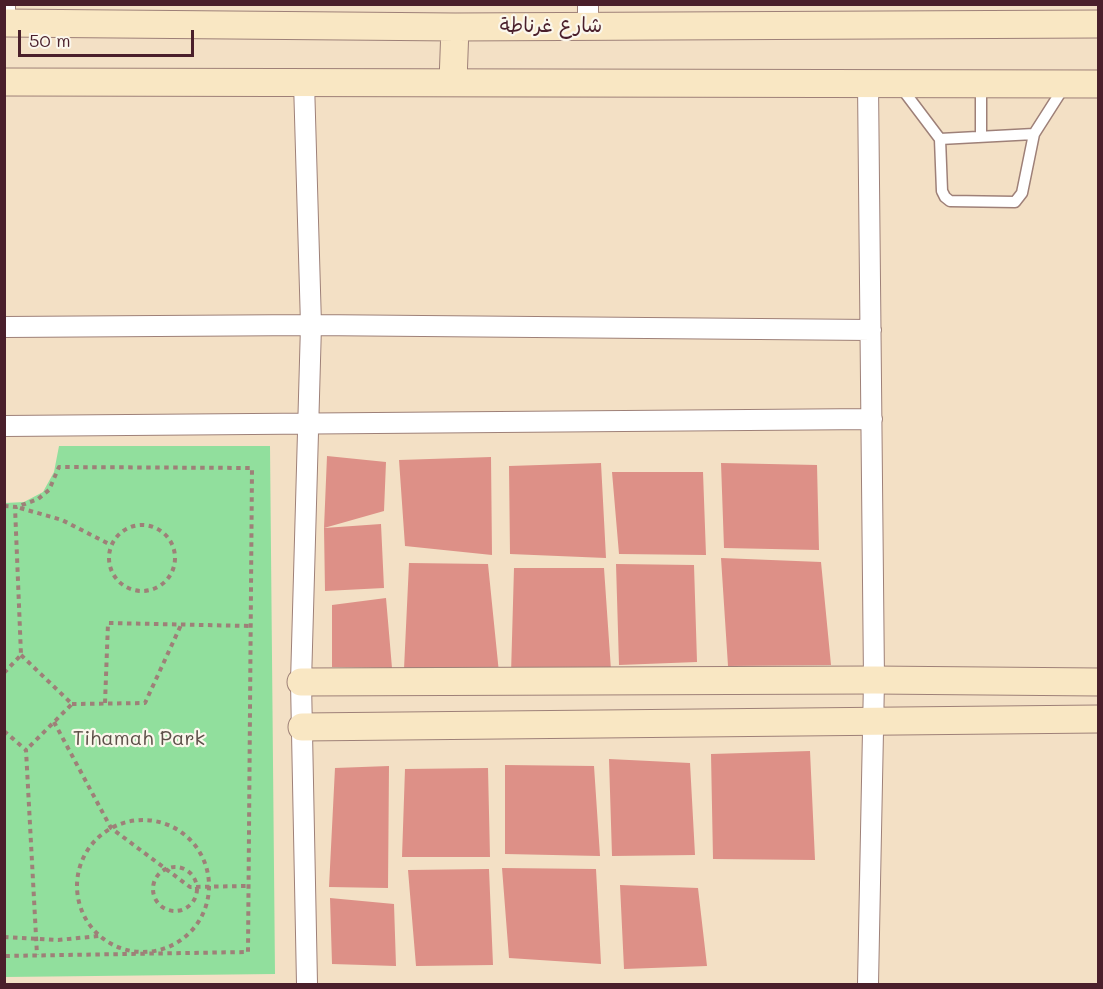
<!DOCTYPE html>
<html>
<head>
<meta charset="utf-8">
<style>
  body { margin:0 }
  #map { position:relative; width:1103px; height:989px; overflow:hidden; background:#f3e0c5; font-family:Mali,sans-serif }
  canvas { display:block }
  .frame { position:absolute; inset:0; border:6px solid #4a1f2b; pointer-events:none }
  .scale { position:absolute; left:18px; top:30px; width:176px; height:27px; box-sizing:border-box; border:3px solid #4a1f2b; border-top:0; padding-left:8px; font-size:18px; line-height:21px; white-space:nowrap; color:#4a1f2b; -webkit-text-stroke:4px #fbf7ec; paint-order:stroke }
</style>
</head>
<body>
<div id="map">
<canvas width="1103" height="989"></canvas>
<div class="frame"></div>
<div class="scale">50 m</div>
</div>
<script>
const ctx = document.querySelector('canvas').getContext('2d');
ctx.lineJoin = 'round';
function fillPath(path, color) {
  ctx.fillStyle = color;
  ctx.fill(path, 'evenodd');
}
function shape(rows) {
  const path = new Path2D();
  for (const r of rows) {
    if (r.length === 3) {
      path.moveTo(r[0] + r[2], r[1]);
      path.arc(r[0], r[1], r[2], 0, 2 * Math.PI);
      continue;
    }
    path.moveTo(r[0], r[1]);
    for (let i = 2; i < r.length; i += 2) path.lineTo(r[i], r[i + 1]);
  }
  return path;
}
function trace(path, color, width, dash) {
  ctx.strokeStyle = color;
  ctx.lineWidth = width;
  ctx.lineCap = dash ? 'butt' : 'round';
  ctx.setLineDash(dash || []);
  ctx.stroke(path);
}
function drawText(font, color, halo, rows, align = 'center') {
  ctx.font = font + ' Mali,"Playpen Sans Arabic",sans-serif';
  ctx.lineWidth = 4.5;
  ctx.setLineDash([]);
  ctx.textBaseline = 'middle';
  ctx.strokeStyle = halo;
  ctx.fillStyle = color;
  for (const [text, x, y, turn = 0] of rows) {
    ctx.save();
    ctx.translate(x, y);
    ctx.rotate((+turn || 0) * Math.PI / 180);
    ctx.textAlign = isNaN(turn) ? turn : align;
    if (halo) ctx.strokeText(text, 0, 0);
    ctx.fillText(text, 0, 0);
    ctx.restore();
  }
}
fillPath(shape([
  [59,446,270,446,275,974,5,977,5,503,24,502,43,492,54,472]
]), '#91df9d');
fillPath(shape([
  [327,456,386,462,384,511,324,528],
  [491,457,492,555,405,546,399,460],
  [601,463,606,558,510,554,509,466],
  [721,463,817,465,819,550,724,548],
  [612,472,703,472,706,555,619,554],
  [381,524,384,588,325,591,324,528],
  [721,558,821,562,831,665,728,666],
  [409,563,488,564,499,673,404,669],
  [616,564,694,565,697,662,619,665],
  [514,568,604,568,611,670,511,674],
  [386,598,392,668,332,667,332,605],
  [810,751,815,860,713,859,711,754],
  [609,759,690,763,695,855,612,856],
  [505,765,594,766,600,856,505,854],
  [389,766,388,888,329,887,335,768],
  [488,768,490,857,402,857,405,769],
  [502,868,596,869,601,964,509,958],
  [489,869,493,965,416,966,408,870],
  [620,885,698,888,707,966,624,969],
  [330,898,394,904,396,966,332,964]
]), '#dd9087');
const lane = shape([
  [981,84,981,137],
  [900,86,940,139,1034,134,1064,87],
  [940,139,942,191,945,197,950,201,1015,202,1022,193,1034,134]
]);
const street = shape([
  [5,23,5,4],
  [588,25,588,4],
  [304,82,311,325,301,682,307,984],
  [868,83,874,680,868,984],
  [4,327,311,325,871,330],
  [4,426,872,419]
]);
const secondary = shape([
  [4,23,455,27,1098,24],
  [4,82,1098,84],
  [453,82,455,27],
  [301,682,874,680,1098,682],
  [302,727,1098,719]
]);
trace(lane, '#9e8078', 13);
trace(street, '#9e8078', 22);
trace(secondary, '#9e8078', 29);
trace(shape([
  [4,506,17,507,38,499,49,490,59,467,252,468,248,952,4,956],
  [20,508,62,520,111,545],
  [142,558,33],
  [21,655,72,704,26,750],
  [4,673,21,655,15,507],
  [105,703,108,623,251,626],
  [72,704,145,703,181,625],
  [54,722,111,828,190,887,248,886],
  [4,731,26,750,37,955],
  [143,886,66],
  [175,889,22],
  [4,937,58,940,99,936]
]), '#9e8078', 4, [4.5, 4.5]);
trace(lane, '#fff', 10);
trace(street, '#fff', 20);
trace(secondary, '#f9e7c3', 27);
drawText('20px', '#4a1f2b', '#fbf7ec', [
  ["شارع غرناطة",551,26]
]);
drawText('20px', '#5c4f48', '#fbf7ec', [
  ["Tihamah Park",139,739]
]);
</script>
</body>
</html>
